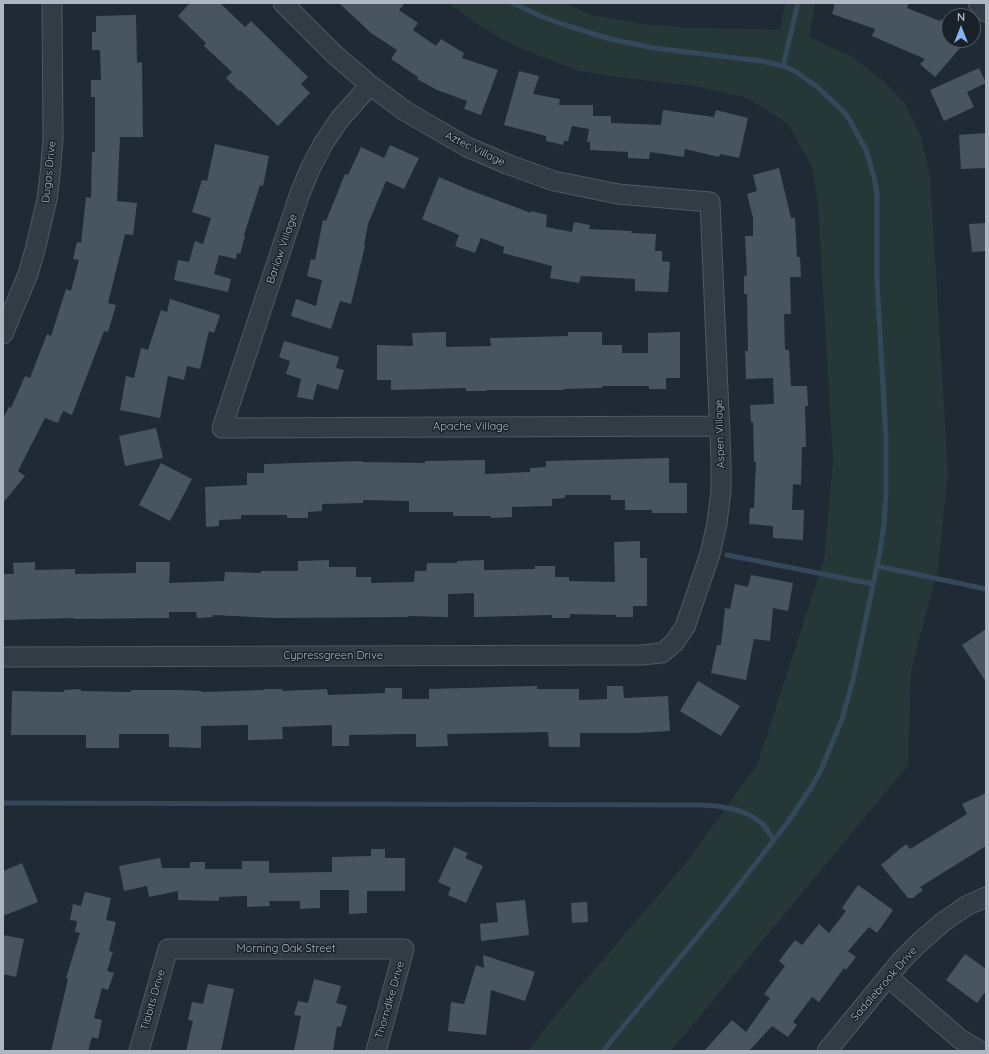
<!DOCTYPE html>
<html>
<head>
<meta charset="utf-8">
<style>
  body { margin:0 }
  #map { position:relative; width:989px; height:1054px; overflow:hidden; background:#202a34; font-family:Quicksand,sans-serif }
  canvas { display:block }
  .frame { position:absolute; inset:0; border:4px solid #adb6c2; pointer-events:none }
  .north { position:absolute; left:941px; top:8px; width:40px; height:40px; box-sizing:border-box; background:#192129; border:1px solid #545d66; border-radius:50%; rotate:0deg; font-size:11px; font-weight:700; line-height:16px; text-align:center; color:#adb6c2 }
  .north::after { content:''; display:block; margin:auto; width:14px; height:18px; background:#84b4f1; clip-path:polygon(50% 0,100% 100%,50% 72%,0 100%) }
</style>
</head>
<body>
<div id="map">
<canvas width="989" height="1054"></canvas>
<div class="frame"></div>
<div class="north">N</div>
</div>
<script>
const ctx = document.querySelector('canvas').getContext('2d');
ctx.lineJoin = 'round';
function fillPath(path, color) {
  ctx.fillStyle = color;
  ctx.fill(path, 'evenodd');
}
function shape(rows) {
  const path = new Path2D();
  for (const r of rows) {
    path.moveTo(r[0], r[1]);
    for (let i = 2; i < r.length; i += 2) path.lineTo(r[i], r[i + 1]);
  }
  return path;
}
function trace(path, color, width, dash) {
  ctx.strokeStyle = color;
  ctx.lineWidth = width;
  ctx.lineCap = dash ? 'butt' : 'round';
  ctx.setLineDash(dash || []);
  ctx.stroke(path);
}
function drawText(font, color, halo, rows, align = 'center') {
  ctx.font = font + ' Quicksand,sans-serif';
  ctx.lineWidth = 3;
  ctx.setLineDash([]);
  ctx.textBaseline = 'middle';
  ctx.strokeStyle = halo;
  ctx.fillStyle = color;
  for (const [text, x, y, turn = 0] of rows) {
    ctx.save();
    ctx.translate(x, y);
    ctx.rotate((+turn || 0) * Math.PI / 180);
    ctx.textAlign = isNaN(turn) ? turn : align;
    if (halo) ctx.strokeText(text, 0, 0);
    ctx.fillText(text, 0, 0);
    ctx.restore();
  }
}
fillPath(shape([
  [449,3,564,3,592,15,641,24,693,28,780,30,785,3,815,3,809,37,852,57,881,79,906,105,921,137,930,175,948,473,938,569,911,671,908,765,671,1051,528,1051,554,1017,685,864,757,765,824,560,833,461,818,206,812,166,787,123,747,98,695,86,625,78,580,71,517,47,483,28]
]), '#253837');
trace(shape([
  [513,3,540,16,565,25,610,39,654,48,761,61,783,66,795,71,816,86,841,109,848,117,866,150,874,177,877,194,877,281,886,438,886,494,884,523,880,552,853,680,842,719,821,770,812,786,788,822,721,908,603,1051],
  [783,66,798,3],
  [727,555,873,584],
  [877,566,986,589],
  [3,803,700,805,717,806,737,810,750,815,763,824,774,840]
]), '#35475b', 5);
fillPath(shape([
  [190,3,220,3,245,27,251,21,308,77,301,84,310,93,278,126,240,90,239,91,226,78,232,72,204,46,206,43,178,16],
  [339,3,405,3,399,10,418,23,413,30,436,46,441,39,464,53,462,58,498,70,481,115,464,109,467,101,437,90,417,79,418,77,391,59,397,50,371,33],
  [835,3,909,3,907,8,940,21,941,19,949,27,949,40,953,40,961,47,935,77,920,64,925,59,872,36,875,29,832,14],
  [136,15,137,63,142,62,143,137,120,137,117,201,137,203,133,235,125,234,108,303,116,305,108,332,104,331,72,415,63,411,58,423,45,418,18,471,25,476,3,503,3,418,9,407,11,408,25,376,30,378,47,334,51,336,66,289,71,291,79,260,73,259,77,242,81,243,86,197,91,198,92,152,95,152,95,97,91,97,91,80,101,80,100,50,92,50,92,32,96,32,96,16],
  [979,68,986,83,967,92,974,107,944,121,930,90],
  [519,71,539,76,533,94,560,99,559,105,593,105,593,116,611,116,611,123,661,125,663,110,714,117,716,110,748,118,739,158,720,154,719,157,685,149,684,157,650,152,649,159,628,158,628,152,590,150,590,142,587,142,589,129,572,126,568,141,564,141,563,145,546,141,546,136,504,125],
  [986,133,986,168,961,169,959,135],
  [215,144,269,156,263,186,260,185,244,235,245,236,240,254,237,253,236,259,219,255,214,274,231,279,228,292,174,280,178,260,189,262,195,241,203,244,211,218,192,212,202,180,207,181],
  [390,145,419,158,404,189,386,181,368,224,364,246,365,246,351,304,340,301,331,329,291,316,296,299,316,306,322,280,307,276,311,259,315,260,323,220,326,221,345,174,348,175,361,147,384,158],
  [779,168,791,218,795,218,797,257,800,257,801,277,790,277,791,314,784,314,785,350,789,350,791,386,807,386,808,406,805,406,806,447,802,447,801,485,793,484,792,510,804,510,803,540,773,538,773,526,749,524,750,508,754,508,756,462,754,462,753,422,751,422,750,405,774,404,773,378,746,379,745,351,748,351,747,294,744,294,744,276,747,276,745,236,753,236,753,218,747,194,757,191,753,175],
  [439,177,467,189,531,213,531,211,547,215,546,227,572,232,574,222,590,225,589,229,632,231,631,233,656,234,655,251,662,251,662,261,670,262,668,292,635,291,635,279,581,276,579,283,550,278,552,266,503,253,504,247,481,238,475,253,455,246,459,235,422,219],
  [986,223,986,251,972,252,969,224],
  [170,299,220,315,214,333,209,331,200,369,187,366,184,380,168,376,160,418,120,410,126,376,134,378,141,348,148,350,161,310,167,312],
  [446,332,446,347,491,346,490,338,568,336,568,332,602,332,602,345,622,345,622,353,648,353,648,333,680,332,680,378,666,378,666,389,649,389,649,386,602,386,602,388,564,389,564,390,486,390,486,391,466,391,466,388,391,390,391,380,377,380,377,345,413,346,412,333],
  [284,341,339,357,336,368,344,370,338,390,317,384,313,400,297,397,301,379,286,374,290,361,279,357],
  [156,428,163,458,125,466,119,436],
  [669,458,669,483,687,483,687,513,652,513,652,510,625,510,625,500,611,500,611,495,565,495,565,498,552,499,552,506,512,507,512,517,491,518,491,516,453,516,453,512,409,512,409,501,363,500,363,503,322,504,322,511,308,512,308,518,287,518,287,515,241,515,241,519,219,520,219,526,206,527,205,487,247,485,247,473,264,473,264,464,362,461,362,462,425,463,425,461,485,460,485,474,530,472,530,468,546,467,546,461],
  [161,463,192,479,170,521,139,505],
  [640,541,640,558,647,558,647,606,633,606,633,617,616,617,616,615,570,614,570,618,552,618,552,615,474,617,474,593,448,594,448,617,408,616,408,617,274,618,213,615,213,617,197,618,196,612,169,612,169,618,74,619,74,618,3,620,3,574,14,574,13,563,35,562,35,570,75,569,75,574,136,573,136,562,170,562,169,583,224,581,225,572,261,573,261,571,298,571,298,561,329,560,329,567,356,567,356,577,371,577,371,583,414,582,415,571,426,571,427,563,457,563,457,561,484,560,484,570,535,569,535,566,555,566,555,577,569,577,569,581,615,582,614,542],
  [751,575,793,583,788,611,773,608,770,641,754,639,746,680,711,673,717,645,721,645,725,608,730,609,735,584,748,587],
  [986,629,986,682,962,645],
  [698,681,740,706,721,736,680,711],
  [537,686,537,689,579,689,579,700,607,699,607,686,623,686,624,698,668,696,670,731,637,733,580,733,580,747,549,747,548,732,447,734,448,746,416,747,416,734,349,735,349,746,332,746,332,725,282,727,283,739,248,740,248,725,201,726,201,748,169,747,169,734,119,734,119,748,86,748,86,735,11,735,12,691,64,692,64,690,81,689,81,691,131,692,131,690,177,690,202,691,202,692,264,690,264,689,282,689,282,691,327,689,328,695,385,693,385,688,402,688,402,699,429,699,429,689],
  [986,793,986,846,920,887,923,890,913,898,908,898,881,865,906,844,910,849,967,814,962,804],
  [454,847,468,853,465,858,483,866,466,903,448,895,451,888,438,882],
  [371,849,385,849,385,858,405,858,405,891,367,891,367,913,349,914,349,890,320,890,320,908,300,909,300,901,269,901,270,906,247,907,247,896,219,897,219,901,178,900,178,891,149,897,147,886,124,891,119,866,160,858,162,868,190,868,190,862,205,862,205,869,242,869,242,861,269,861,269,873,332,872,332,857,371,856],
  [22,863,38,902,3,916,3,871],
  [858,885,893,910,877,933,869,927,848,951,856,957,846,970,844,968,819,1002,812,997,793,1022,797,1025,788,1037,772,1026,749,1051,704,1051,732,1020,746,1032,770,998,764,994,785,966,779,961,795,940,802,945,819,924,829,933,846,911,842,908],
  [85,892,111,898,106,920,116,922,109,951,113,952,107,971,114,973,108,990,102,988,94,1018,102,1020,98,1039,92,1037,88,1051,51,1051,68,979,66,978,80,933,75,932,77,921,70,920,73,904,81,906],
  [525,900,529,935,481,941,480,924,498,922,496,903],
  [587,902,588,922,572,923,571,903],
  [3,935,24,939,16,977,3,974],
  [965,954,986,969,986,991,977,1003,946,980],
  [483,955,535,972,525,1001,491,990,486,1035,448,1031,451,1002,464,1004,476,965,484,968],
  [314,979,341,986,336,1003,347,1006,341,1027,337,1026,333,1051,294,1051,301,1016,294,1015,298,1001,308,1003],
  [208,984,234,989,221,1051,186,1051,193,1021,188,1020,192,1002,203,1004]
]), '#485460');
const minor = shape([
  [978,3,986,12],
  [370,85,339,120,323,144,310,169,299,196,222,428,720,426],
  [3,334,28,274,35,250,47,199,50,175,53,139,52,3],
  [3,657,641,655,662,653,674,643,685,627,710,554,717,523,721,491,721,460,710,202,618,194,554,181,507,164,467,147,405,111,370,85,334,54,283,3],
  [888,977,960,1039,980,1051],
  [139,1051,168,949,404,949,376,1051],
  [827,1051,901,961,921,941,943,922,966,906,986,897]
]);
trace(minor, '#515963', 21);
trace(minor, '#333c45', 19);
drawText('11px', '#adb6c2', '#192129', [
  ["Aztec Village",475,149,26],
  ["Dugas Drive",49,172,-84],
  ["Barlow Village",282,249,-71],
  ["Apache Village",471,427],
  ["Aspen Village",720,434,-92],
  ["Cypressgreen Drive",333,656],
  ["Morning Oak Street",286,949],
  ["Saddlebrook Drive",884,984,-49],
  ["Tibbits Drive",153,1000,-74],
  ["Thorndike Drive",390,1000,-74]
]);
</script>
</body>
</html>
